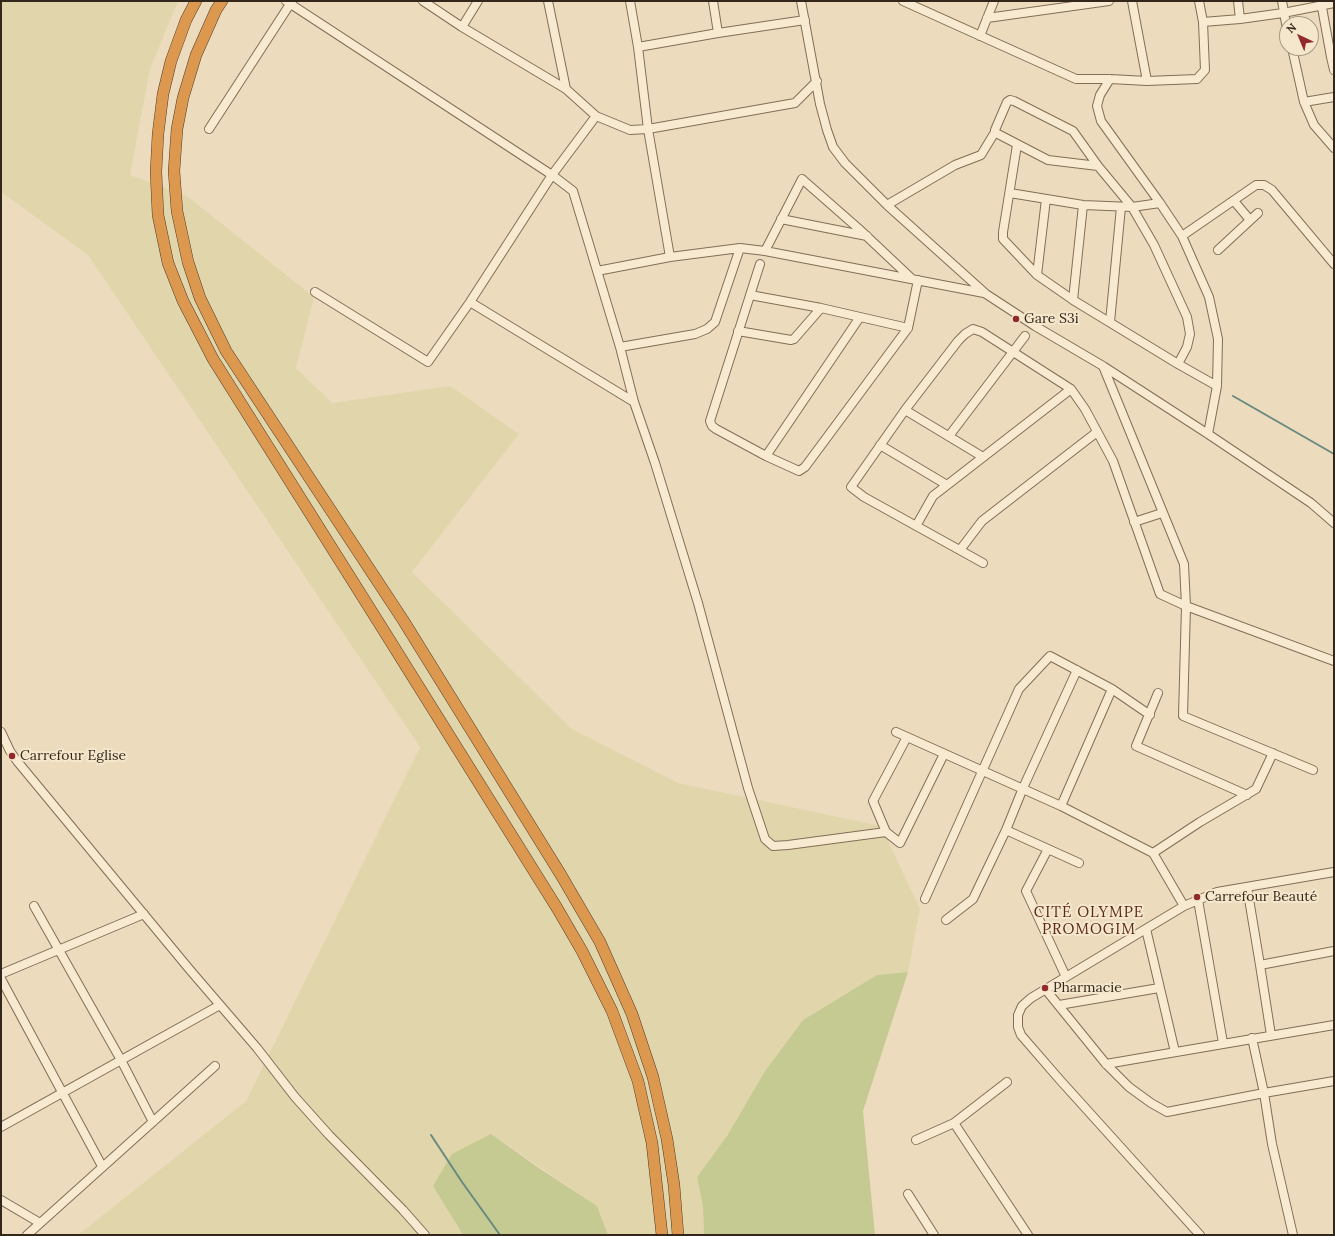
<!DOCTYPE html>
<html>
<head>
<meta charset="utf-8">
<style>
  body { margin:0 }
  #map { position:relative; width:1335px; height:1236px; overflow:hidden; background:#ecdcbd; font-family:Lora,serif }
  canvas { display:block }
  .frame { position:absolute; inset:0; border:2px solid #33261b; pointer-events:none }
  .north { position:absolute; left:1279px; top:16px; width:40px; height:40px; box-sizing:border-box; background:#f4e7cc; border:1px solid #a79a85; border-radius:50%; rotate:316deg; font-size:11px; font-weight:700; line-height:16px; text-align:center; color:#33261b }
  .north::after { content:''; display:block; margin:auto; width:14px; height:18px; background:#91292d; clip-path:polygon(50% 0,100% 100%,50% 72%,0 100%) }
</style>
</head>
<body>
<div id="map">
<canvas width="1335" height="1236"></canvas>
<div class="frame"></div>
<div class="north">N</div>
</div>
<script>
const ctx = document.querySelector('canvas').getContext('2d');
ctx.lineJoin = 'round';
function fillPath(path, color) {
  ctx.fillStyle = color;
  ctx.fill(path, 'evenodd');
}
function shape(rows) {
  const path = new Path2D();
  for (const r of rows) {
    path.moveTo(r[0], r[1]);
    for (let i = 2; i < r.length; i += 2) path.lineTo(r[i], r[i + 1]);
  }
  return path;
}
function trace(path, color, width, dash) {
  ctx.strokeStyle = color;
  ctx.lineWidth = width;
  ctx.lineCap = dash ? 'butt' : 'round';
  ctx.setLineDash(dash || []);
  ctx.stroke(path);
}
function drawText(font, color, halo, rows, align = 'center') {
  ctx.font = font + ' Lora,serif';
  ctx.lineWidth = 4;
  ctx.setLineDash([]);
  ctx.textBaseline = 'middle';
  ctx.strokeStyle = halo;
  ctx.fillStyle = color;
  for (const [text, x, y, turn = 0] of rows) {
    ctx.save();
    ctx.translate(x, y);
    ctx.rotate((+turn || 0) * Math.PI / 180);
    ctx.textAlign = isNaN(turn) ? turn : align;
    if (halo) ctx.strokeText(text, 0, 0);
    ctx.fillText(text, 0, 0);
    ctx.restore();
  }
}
fillPath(shape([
  [1,1,178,1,150,69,130,175,187,196,314,297,296,368,332,403,450,386,519,434,412,572,572,729,678,783,881,826,920,909,908,972,877,975,803,1020,765,1071,727,1136,697,1177,703,1207,704,1235,608,1235,597,1206,491,1134,433,1186,463,1235,78,1235,246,1101,420,747,88,255,1,192]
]), '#e1d6ab');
fillPath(shape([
  [908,972,863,1111,875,1235,704,1235,703,1207,697,1177,727,1136,765,1071,803,1020,877,975],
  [491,1134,536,1166,597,1206,608,1235,463,1235,433,1186,452,1154]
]), '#c5c992');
trace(shape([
  [1233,396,1334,454],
  [431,1135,462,1182,500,1235]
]), '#698a81', 2);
const minor = shape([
  [286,1,552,175,573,191,620,347,634,402,655,463,698,603,748,788,765,839,773,846,788,845,886,832],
  [423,1,462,27,566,89],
  [548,1,566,89,596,116,630,130,648,129,795,103,817,81],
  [630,1,638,47,648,129,670,257],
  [801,1,820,104,827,130,833,147,845,163,887,205,986,294,1035,326,1103,366,1208,434,1311,503,1334,523],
  [903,1,1076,79,1110,79,1147,81,1197,79,1205,70,1203,22,1199,1],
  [1132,1,1147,81],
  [1238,1,1240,19],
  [1282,1,1287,29],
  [1321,2,1331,57,1334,70],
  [987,18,1109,1],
  [1203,22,1240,19,1283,13,1334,3],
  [462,27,478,1],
  [718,33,805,20],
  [980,36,994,1],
  [638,47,718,33,713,1],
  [1292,48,1304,102,1314,125,1334,148],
  [1110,79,1100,95,1097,106,1101,121,1160,203,1182,236,1209,297,1218,339,1217,386,1208,434],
  [1304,102,1334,97],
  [209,129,292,1],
  [1017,145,1003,232,1003,239,1037,275,1073,300,1178,364,1217,386],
  [1098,166,1073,131,1014,101,1010,100,1007,102,995,130,996,133,1048,160,1098,166,1132,207,1154,245,1187,317,1190,334,1187,347,1178,364],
  [1010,193,1083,205,1132,207,1160,203],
  [1234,201,1250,220],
  [887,205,955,165,981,155,995,132],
  [781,219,867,236],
  [1182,236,1256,185,1264,185,1272,190,1334,264],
  [1218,250,1258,213],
  [765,251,802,179,859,229,912,279],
  [760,264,710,421,712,426,716,429,766,456,799,471,805,467,908,328,918,280],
  [597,271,670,257,740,248,765,251,984,293],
  [1037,275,1046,199],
  [315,292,428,362,470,302,552,175,596,116],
  [750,295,821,308,908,328],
  [1073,300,1083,205],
  [470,302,634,402],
  [1110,322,1121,207],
  [738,331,791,340,794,339,821,308],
  [620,347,695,334,707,329,715,322,740,248],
  [1103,366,1184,564,1186,606,1183,716,1313,770],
  [905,410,983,457],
  [949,436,1025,336],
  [880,445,947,485],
  [766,456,860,317],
  [1134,522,1162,513],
  [916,526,933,496,1071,389],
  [960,550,982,521,1097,432],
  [983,563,864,497,851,487,905,410,958,341,965,334,973,329,982,332,1071,389,1085,409,1113,461,1160,594,1186,606,1334,661],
  [1158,693,1136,746,1247,795],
  [1,732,10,751,17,761,190,970,257,1048,295,1097,329,1135,403,1210,425,1235],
  [896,732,1061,806,1153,853,1184,906],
  [907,737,873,801,886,832,900,843,944,754],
  [1061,806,1112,689],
  [1006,830,1079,863],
  [1048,849,1026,891,1066,977],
  [1153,853,1200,822,1256,789,1273,753],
  [1247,887,1260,965,1271,1035],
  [925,899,1019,689,1050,656,1112,689,1150,715],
  [1198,900,1223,1043],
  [34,906,121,1060,153,1122],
  [946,920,973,899,1006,830,1023,788,1077,670],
  [1146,929,1175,1052],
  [1260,965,1334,951],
  [1,974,144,914],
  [1,979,102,1166],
  [1046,990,1106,1064,1129,1087,1151,1103,1167,1112,1264,1093,1334,1081],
  [1059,1005,1159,988],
  [1252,1038,1264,1093,1272,1144,1293,1235],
  [1106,1064,1334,1025],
  [954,1123,1028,1235],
  [1,1127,220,1005],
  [916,1140,954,1123,1007,1082],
  [908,1194,934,1235],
  [1,1200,40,1223],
  [27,1235,215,1066],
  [1200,1235,1060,1080,1021,1035,1018,1027,1018,1015,1022,1006,1031,998,1184,906,1217,892,1334,872]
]);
const highway = shape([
  [196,1,186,20,171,61,163,94,158,134,156,172,158,215,168,263,183,301,213,359,384,631,557,908,582,951,612,1011,638,1081,652,1143,662,1235],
  [222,1,216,10,196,55,183,98,177,129,174,171,177,211,188,262,200,298,226,351,403,620,561,875,600,942,632,1014,653,1077,667,1139,674,1185,678,1235]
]);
trace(minor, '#836d57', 10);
trace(highway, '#513b2c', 12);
trace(minor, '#f7ead0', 8);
trace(highway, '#db984e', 11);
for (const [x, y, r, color] of [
  [1016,319,4,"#91292d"],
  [12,756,4,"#91292d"],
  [1197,897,4,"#91292d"],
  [1045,988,4,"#91292d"]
]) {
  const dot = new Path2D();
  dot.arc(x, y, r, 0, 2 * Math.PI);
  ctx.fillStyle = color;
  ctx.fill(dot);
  trace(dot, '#f4e7cc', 1.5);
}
drawText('14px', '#33261b', '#f4e7cc', [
  ["Gare S3i",1024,319],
  ["Carrefour Eglise",20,756],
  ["Carrefour Beauté",1205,897],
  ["Pharmacie",1053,988]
], 'left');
ctx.letterSpacing = '1px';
drawText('15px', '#5e271c', '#f4e7cc', [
  ["CITÉ OLYMPE",1089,913],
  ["PROMOGIM",1089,930]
]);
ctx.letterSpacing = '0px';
</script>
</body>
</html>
